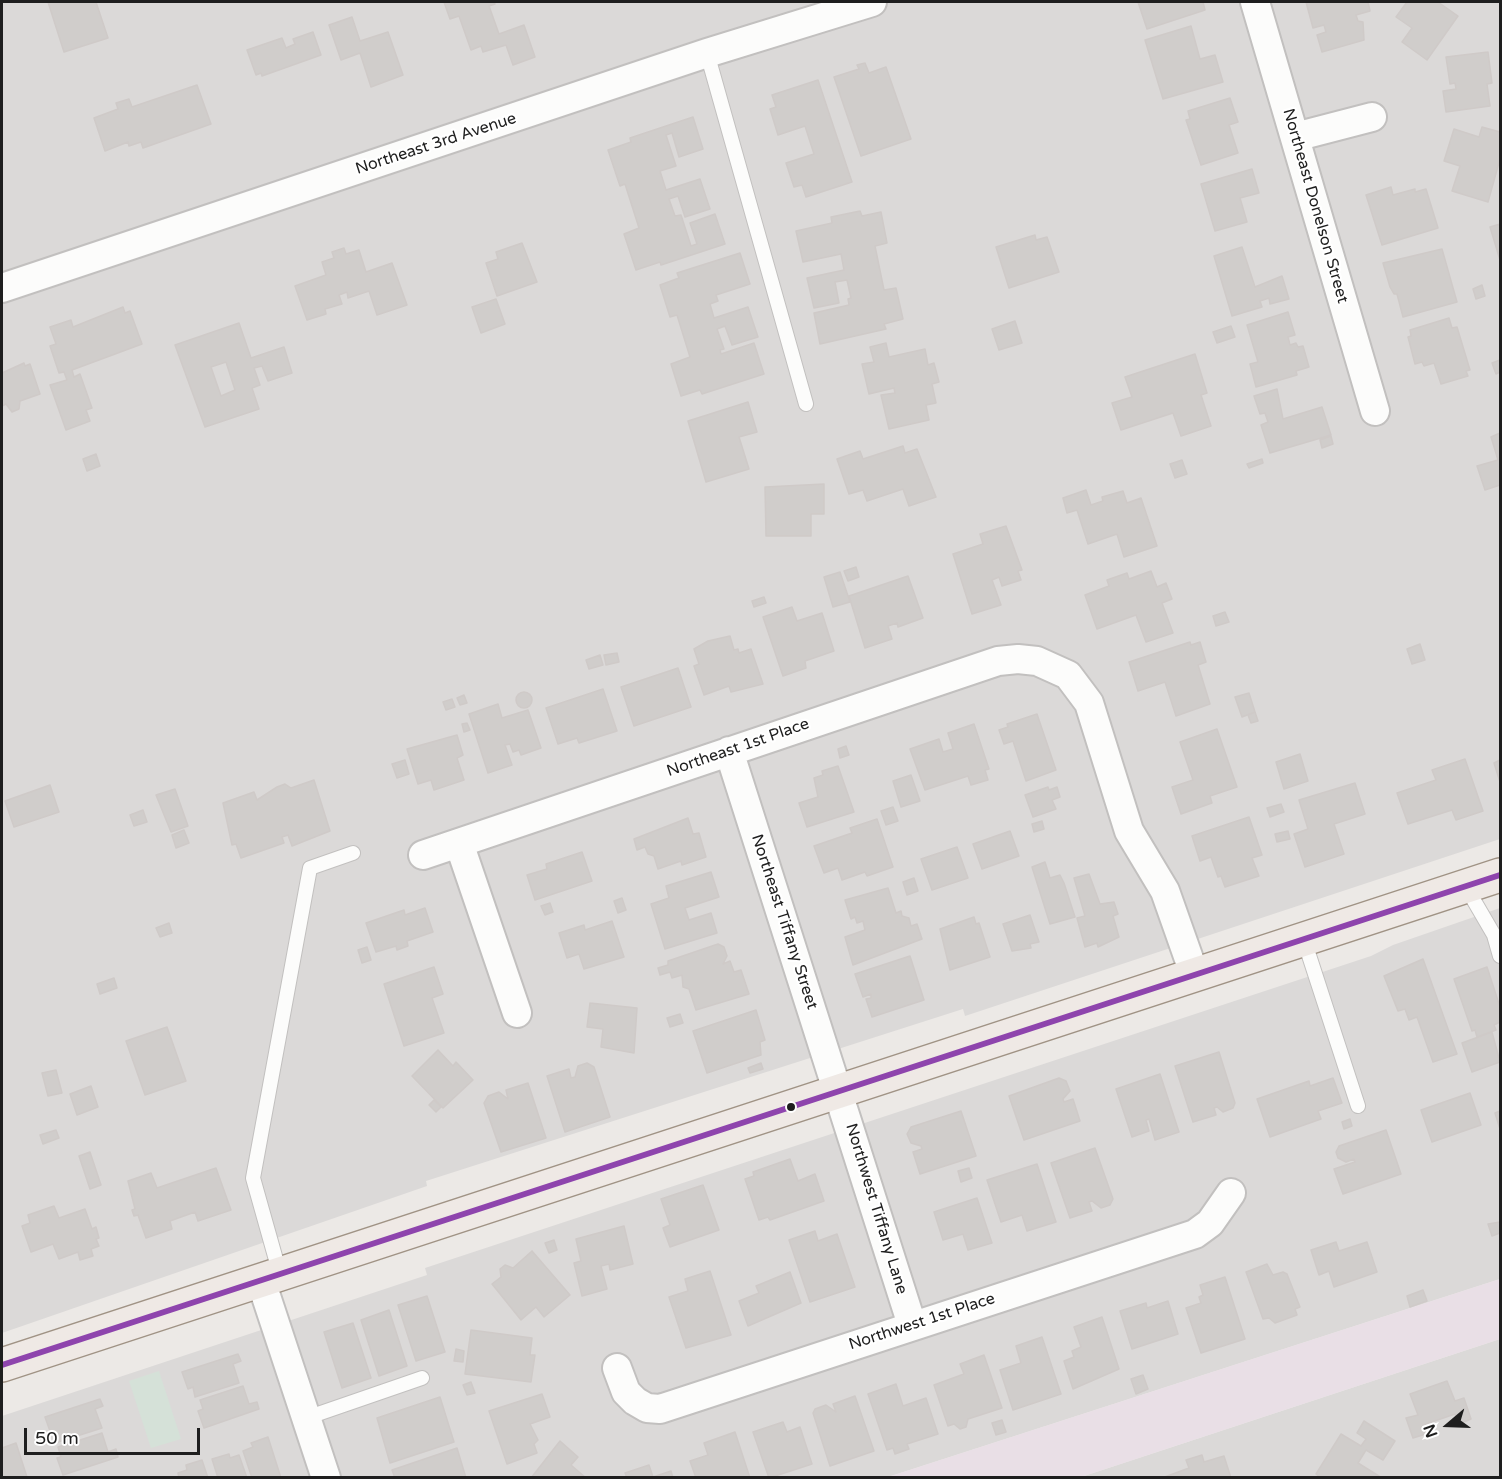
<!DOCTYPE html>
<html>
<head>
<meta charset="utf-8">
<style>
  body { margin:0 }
  #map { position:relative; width:1502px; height:1479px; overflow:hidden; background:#ece9e6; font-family:"Varela Round",sans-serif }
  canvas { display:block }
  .frame { position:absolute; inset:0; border:3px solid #1e1e1e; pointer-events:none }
  .north { position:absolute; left:1418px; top:1395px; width:60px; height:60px; -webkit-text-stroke:4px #fff; paint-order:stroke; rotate:251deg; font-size:16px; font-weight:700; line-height:24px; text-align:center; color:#1e1e1e }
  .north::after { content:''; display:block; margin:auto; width:21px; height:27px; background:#1e1e1e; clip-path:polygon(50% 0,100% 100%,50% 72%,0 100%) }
  .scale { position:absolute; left:24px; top:1428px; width:176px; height:27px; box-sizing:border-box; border:3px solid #1e1e1e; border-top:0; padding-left:8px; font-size:18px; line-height:21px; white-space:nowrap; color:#1e1e1e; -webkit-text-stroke:4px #fff; paint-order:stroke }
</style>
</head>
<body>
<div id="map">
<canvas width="1502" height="1479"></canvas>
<div class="frame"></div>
<div class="north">N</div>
<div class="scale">50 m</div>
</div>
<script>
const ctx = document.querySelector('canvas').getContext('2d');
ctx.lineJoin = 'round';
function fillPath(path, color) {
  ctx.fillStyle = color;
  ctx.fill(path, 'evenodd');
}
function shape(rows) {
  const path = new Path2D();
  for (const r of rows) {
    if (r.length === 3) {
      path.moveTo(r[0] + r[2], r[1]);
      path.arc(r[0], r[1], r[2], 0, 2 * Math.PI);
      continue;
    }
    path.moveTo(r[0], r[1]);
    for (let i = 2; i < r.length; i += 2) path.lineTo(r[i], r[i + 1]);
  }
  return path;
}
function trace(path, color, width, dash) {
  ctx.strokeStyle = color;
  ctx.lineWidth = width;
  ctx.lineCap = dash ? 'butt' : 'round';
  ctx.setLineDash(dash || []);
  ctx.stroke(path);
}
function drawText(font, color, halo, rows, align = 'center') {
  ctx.font = font + ' "Varela Round",sans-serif';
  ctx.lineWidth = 4.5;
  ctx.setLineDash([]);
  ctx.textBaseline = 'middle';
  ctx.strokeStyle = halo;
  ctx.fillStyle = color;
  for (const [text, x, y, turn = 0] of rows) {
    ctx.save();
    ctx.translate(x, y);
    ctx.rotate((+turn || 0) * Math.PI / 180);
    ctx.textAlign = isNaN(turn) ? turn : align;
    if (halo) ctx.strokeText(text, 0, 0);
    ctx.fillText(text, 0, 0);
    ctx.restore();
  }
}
fillPath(shape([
  [2,2,1500,2,1500,839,965,1016,963,1009,426,1181,427,1186,2,1333],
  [1500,908,1500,1279,888,1477,2,1477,2,1416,427,1275,425,1268,1371,956,1393,945],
  [1500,1339,1500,1477,1081,1477]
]), '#dbd9d8');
fillPath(shape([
  [1500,1279,1500,1339,1081,1477,888,1477]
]), '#e9dfe6');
fillPath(shape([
  [159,1371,181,1439,151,1448,129,1381]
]), '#d5e1d8');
const building = shape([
  [48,2,96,2,108,38,64,52,48,2],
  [444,2,494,2,495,4,489,6,499,34,524,25,535,57,513,65,506,45,483,52,481,46,471,50,459,16,450,19,444,2],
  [1138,2,1203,2,1205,10,1147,29,1138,2],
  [1306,2,1368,2,1370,11,1356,15,1358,21,1363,22,1364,40,1322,52,1317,35,1326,32,1324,25,1313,28,1306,2],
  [1407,2,1438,2,1458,16,1427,60,1402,42,1412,28,1396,17,1407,2],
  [352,17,360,41,388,32,403,75,371,87,360,53,341,60,329,25,352,17],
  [1191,26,1200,59,1215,55,1223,82,1163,99,1145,40,1191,26],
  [313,32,321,55,262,76,261,73,256,75,247,50,282,38,286,48,295,44,293,39,313,32],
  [1488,52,1492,83,1487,84,1490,106,1446,112,1443,91,1456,89,1455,83,1450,84,1446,57,1488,52],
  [865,63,869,73,886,67,911,139,861,156,834,77,859,69,857,65,865,63],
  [818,80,852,182,806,197,802,185,794,187,786,163,814,154,805,126,778,135,770,109,776,107,772,95,818,80],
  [197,85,211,124,143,148,141,142,129,146,128,142,105,151,94,118,118,109,116,103,129,99,132,107,197,85],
  [1230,98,1238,122,1229,125,1238,153,1201,165,1186,120,1190,119,1188,111,1230,98],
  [693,117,703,149,679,157,672,133,666,135,676,166,660,171,666,190,700,179,710,209,685,217,678,196,669,199,675,216,681,215,691,246,697,244,690,223,715,214,725,244,661,265,660,262,636,270,624,234,639,228,625,184,620,186,608,150,631,142,630,138,693,117],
  [1482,127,1500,132,1500,159,1488,202,1452,191,1460,166,1444,161,1454,129,1479,137,1482,127],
  [1252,169,1259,193,1240,198,1247,222,1215,231,1201,184,1252,169],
  [1391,187,1393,195,1415,189,1415,192,1426,189,1438,228,1382,245,1366,195,1391,187],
  [860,211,862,216,881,212,887,243,875,246,884,290,896,288,903,319,884,324,886,329,820,344,814,313,849,305,848,299,851,298,847,280,835,282,839,303,814,308,807,278,844,270,841,254,803,262,796,231,832,223,831,217,860,211],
  [1500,224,1500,260,1490,227,1500,224],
  [1035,235,1036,240,1047,237,1059,272,1009,288,996,247,1035,235],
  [522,243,537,282,497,296,486,263,498,259,496,252,522,243],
  [1242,247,1255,287,1282,276,1289,299,1270,304,1269,298,1260,301,1262,307,1232,316,1214,256,1242,247],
  [344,248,346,254,359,250,366,272,392,263,407,305,377,315,369,291,348,298,347,292,339,295,342,304,325,309,326,314,307,320,295,286,326,275,322,262,334,258,332,252,344,248],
  [1442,249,1457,302,1403,317,1397,294,1394,294,1390,287,1383,263,1442,249],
  [740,253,750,284,716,295,718,301,710,304,714,318,748,307,758,337,732,345,725,326,717,329,724,349,720,350,721,354,754,343,764,374,702,394,700,390,681,396,671,364,690,357,677,315,670,317,660,285,679,278,677,273,740,253],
  [1482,285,1485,296,1476,299,1473,289,1482,285],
  [496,299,505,324,481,333,472,307,496,299],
  [123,307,125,313,130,311,142,344,72,370,74,377,80,374,92,408,86,410,90,421,66,430,50,385,67,380,64,372,59,373,50,346,56,344,50,327,71,320,73,327,123,307],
  [1288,312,1295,335,1288,337,1290,345,1296,343,1298,347,1303,346,1309,367,1296,371,1297,375,1256,387,1250,364,1258,362,1247,325,1288,312],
  [1449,318,1452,328,1457,327,1470,370,1466,371,1468,376,1441,384,1434,363,1424,366,1422,362,1415,364,1408,337,1411,336,1410,330,1449,318],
  [1015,321,1022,343,999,350,992,329,1015,321],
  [239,323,251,358,284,347,292,373,268,381,262,366,254,368,260,385,252,388,259,409,205,427,175,345,239,323],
  [226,362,235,390,221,396,211,367,226,362],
  [1231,326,1235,337,1217,343,1213,332,1231,326],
  [886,343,889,357,925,349,928,365,934,363,939,382,932,384,936,403,926,405,929,420,889,429,881,395,895,393,894,388,869,394,862,364,874,362,870,347,886,343],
  [1195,354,1207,393,1201,395,1211,426,1181,436,1173,413,1121,430,1112,403,1132,397,1125,377,1195,354],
  [1500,360,1500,372,1496,374,1492,363,1500,360],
  [24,363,25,366,30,364,40,394,20,401,19,409,12,412,6,404,2,406,2,373,24,363],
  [1277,389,1283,419,1322,407,1331,435,1270,453,1261,425,1268,422,1265,413,1260,414,1254,396,1277,389],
  [748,402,757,432,739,437,749,469,706,482,688,421,748,402],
  [1500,433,1500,485,1485,490,1477,466,1498,460,1491,437,1500,433],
  [1331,436,1333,444,1322,448,1320,440,1331,436],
  [903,446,905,453,917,449,936,497,909,506,903,489,867,501,863,490,849,494,837,459,860,451,863,459,903,446],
  [96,454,100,466,87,471,83,459,96,454],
  [1262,459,1263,463,1249,468,1247,464,1262,459],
  [1182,460,1187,474,1175,478,1170,464,1182,460],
  [824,484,824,514,811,514,811,536,766,536,765,487,824,484],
  [1086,490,1091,505,1103,501,1102,497,1123,491,1127,503,1141,498,1157,546,1124,557,1117,534,1088,544,1077,510,1067,513,1063,498,1086,490],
  [1006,526,1022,570,1018,571,1021,580,1002,586,999,577,992,580,1001,605,972,614,953,554,983,544,980,534,1006,526],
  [856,567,859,577,848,581,844,571,856,567],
  [1151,571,1157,587,1166,583,1172,599,1162,603,1173,633,1146,642,1136,615,1097,629,1085,595,1109,586,1107,580,1127,573,1129,579,1151,571],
  [840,572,850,602,833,607,824,577,840,572],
  [908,576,923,618,898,627,897,623,888,626,892,639,865,648,849,596,908,576],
  [764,597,766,603,754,607,752,601,764,597],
  [792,607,797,621,822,613,834,651,805,661,806,668,783,676,763,617,792,607],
  [1225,612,1229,622,1216,626,1213,616,1225,612],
  [730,636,734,650,738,649,739,653,751,649,763,684,731,692,729,686,704,695,694,666,699,664,694,649,708,641,730,636],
  [1190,642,1191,645,1200,642,1206,662,1198,665,1210,704,1176,716,1165,682,1138,691,1129,662,1190,642],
  [1420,644,1425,660,1412,664,1407,649,1420,644],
  [617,653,619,662,606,665,604,655,617,653],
  [600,655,603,665,589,669,586,660,600,655],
  [678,668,691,707,634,726,621,687,678,668],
  [603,689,617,731,579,743,577,738,558,744,546,708,603,689],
  [524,700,8],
  [1249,693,1255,712,1242,717,1235,697,1249,693],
  [464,695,467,703,460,705,457,698,464,695],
  [452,699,455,707,446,710,443,702,452,699],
  [498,704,502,718,528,710,541,748,521,755,519,750,513,752,510,744,505,745,512,765,488,773,469,714,498,704],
  [1255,712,1258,721,1251,723,1248,715,1255,712],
  [1037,714,1056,770,1026,781,1013,741,1004,744,999,730,1008,727,1007,724,1037,714],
  [467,723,470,730,464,732,462,724,467,723],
  [974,724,989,769,985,770,988,780,971,785,968,776,925,790,910,749,939,739,943,752,953,749,948,733,974,724],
  [1217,729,1237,787,1210,796,1212,803,1181,814,1172,787,1193,780,1180,742,1217,729],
  [457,735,463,755,457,758,464,780,434,790,431,780,418,784,407,749,457,735],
  [846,746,849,755,840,758,838,749,846,746],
  [1300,754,1308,781,1284,789,1276,762,1300,754],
  [1465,759,1483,811,1456,820,1452,810,1408,824,1397,793,1436,780,1432,770,1465,759],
  [405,760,409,774,397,778,392,764,405,760],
  [1500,760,1500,782,1494,763,1500,760],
  [838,766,854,812,807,827,799,803,818,797,814,778,823,775,822,771,838,766],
  [911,775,920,801,901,807,893,781,911,775],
  [314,780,330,831,292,846,288,835,282,837,284,843,241,858,236,844,232,845,223,803,254,792,257,800,277,787,285,784,291,788,314,780],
  [1355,783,1365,814,1334,824,1344,854,1305,867,1294,834,1308,829,1299,800,1355,783],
  [50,785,59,812,14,827,5,801,50,785],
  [1048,787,1049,790,1057,787,1060,797,1052,800,1056,809,1033,817,1025,795,1048,787],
  [175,789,188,826,171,832,156,795,175,789],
  [1281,804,1284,812,1270,817,1267,808,1281,804],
  [893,807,898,821,886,825,881,811,893,807],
  [143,810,147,822,134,826,130,815,143,810],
  [1249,817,1262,855,1252,858,1259,876,1225,887,1221,876,1218,877,1211,857,1200,861,1192,836,1249,817],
  [688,818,693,834,699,833,706,857,682,865,681,861,658,869,654,856,648,854,645,847,637,850,634,839,688,818],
  [877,819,893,867,867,876,865,872,842,880,838,868,824,873,814,846,852,833,850,828,877,819],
  [1042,821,1044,829,1034,832,1032,824,1042,821],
  [184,830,189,843,176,848,172,835,184,830],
  [1010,831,1019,856,982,869,973,844,1010,831],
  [1288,831,1290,839,1277,842,1275,834,1288,831],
  [957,847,968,878,932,890,921,859,957,847],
  [582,852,592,881,535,900,527,875,547,869,546,864,582,852],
  [1045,862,1050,878,1060,875,1064,883,1075,917,1050,924,1032,867,1045,862],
  [711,872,719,897,685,908,689,920,711,913,717,933,665,949,651,904,669,898,666,886,711,872],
  [1089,874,1100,904,1114,902,1118,914,1113,916,1119,937,1098,947,1097,943,1085,947,1077,918,1085,916,1074,878,1089,874],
  [914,878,918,891,907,895,903,882,914,878],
  [888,888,896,913,901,911,902,916,909,918,911,926,917,924,922,939,853,965,845,937,865,930,863,921,857,923,855,917,851,919,845,900,888,888],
  [622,898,626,910,618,913,614,901,622,898],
  [550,903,553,912,545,915,541,906,550,903],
  [425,908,433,932,407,941,408,946,397,950,396,946,376,952,366,923,404,910,405,915,425,908],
  [1030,915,1039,942,1030,944,1031,948,1012,951,1003,924,1030,915],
  [974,917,976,924,979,923,990,957,950,970,940,929,974,917],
  [612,921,624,957,584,969,579,954,567,958,559,933,584,925,585,930,612,921],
  [169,923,172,933,160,937,156,928,169,923],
  [718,944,724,947,727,956,723,964,730,961,734,972,741,970,749,994,696,1010,689,989,683,987,682,975,672,978,670,972,660,975,658,968,668,965,668,961,718,944],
  [367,947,371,960,362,963,358,950,367,947],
  [910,956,924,1000,872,1017,866,999,871,998,871,994,863,997,855,974,910,956],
  [1423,959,1457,1054,1433,1062,1417,1017,1409,1020,1405,1009,1398,1011,1384,976,1423,959],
  [434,967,443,994,432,998,444,1033,404,1046,384,984,434,967],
  [1487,967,1500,1007,1500,1022,1494,1025,1496,1030,1477,1037,1475,1030,1472,1031,1454,979,1487,967],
  [114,978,117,988,100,994,97,984,114,978],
  [590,1003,637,1008,634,1053,601,1047,603,1029,587,1027,590,1003],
  [756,1010,765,1040,760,1042,761,1055,707,1073,693,1031,756,1010],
  [680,1014,683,1023,670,1027,667,1018,680,1014],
  [167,1027,186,1081,145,1095,126,1041,167,1027],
  [1492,1032,1500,1062,1472,1072,1462,1043,1492,1032],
  [438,1050,453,1066,456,1062,473,1080,443,1108,412,1076,438,1050],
  [1219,1052,1235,1103,1233,1108,1223,1112,1217,1107,1214,1108,1216,1115,1193,1122,1175,1066,1219,1052],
  [587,1063,594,1067,610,1117,565,1132,547,1076,569,1069,571,1078,575,1077,578,1066,587,1063],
  [761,1063,763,1069,750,1073,748,1068,761,1063],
  [56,1070,62,1093,48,1096,42,1073,56,1070],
  [1160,1074,1179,1132,1155,1140,1149,1119,1146,1120,1149,1131,1132,1137,1116,1089,1160,1074],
  [1059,1078,1066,1081,1070,1091,1063,1099,1064,1102,1073,1099,1080,1121,1024,1140,1009,1096,1059,1078],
  [1333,1078,1342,1103,1318,1111,1321,1119,1270,1137,1257,1099,1309,1081,1310,1086,1333,1078],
  [528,1083,546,1138,501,1152,484,1103,488,1096,499,1092,508,1099,506,1090,528,1083],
  [91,1086,98,1107,77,1115,70,1094,91,1086],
  [1470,1093,1481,1125,1432,1142,1421,1110,1470,1093],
  [434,1100,441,1107,436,1112,429,1105,434,1100],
  [961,1111,976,1156,920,1174,913,1152,922,1149,921,1146,911,1143,907,1134,911,1127,961,1111],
  [1500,1111,1500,1129,1495,1113,1500,1111],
  [1350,1119,1352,1126,1344,1129,1342,1122,1350,1119],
  [56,1130,59,1138,43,1144,40,1135,56,1130],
  [1386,1130,1401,1174,1343,1194,1334,1169,1355,1162,1354,1159,1346,1162,1338,1158,1336,1152,1339,1146,1386,1130],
  [1095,1148,1113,1199,1110,1205,1101,1208,1092,1201,1089,1202,1092,1211,1070,1218,1051,1163,1095,1148],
  [90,1152,101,1185,90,1189,79,1156,90,1152],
  [790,1159,798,1181,815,1174,824,1201,770,1220,768,1217,759,1220,745,1179,754,1176,753,1172,790,1159],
  [1037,1164,1056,1222,1027,1231,1022,1215,1001,1222,987,1180,1037,1164],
  [216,1168,231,1210,198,1221,195,1212,170,1221,172,1229,146,1238,138,1215,134,1216,132,1210,135,1209,128,1181,151,1173,157,1188,216,1168],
  [969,1168,972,1178,961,1182,958,1171,969,1168],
  [703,1185,719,1230,670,1247,663,1228,670,1225,661,1199,703,1185],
  [977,1198,992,1243,968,1250,963,1234,943,1240,934,1212,977,1198],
  [54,1206,59,1218,85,1209,92,1229,96,1227,99,1238,96,1239,99,1246,91,1249,93,1256,80,1260,78,1252,59,1259,53,1244,31,1252,22,1226,30,1223,28,1215,54,1206],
  [1500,1222,1500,1233,1492,1236,1488,1224,1500,1222],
  [624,1226,633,1264,610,1270,609,1264,601,1266,607,1289,582,1296,574,1263,581,1261,576,1239,624,1226],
  [815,1231,818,1241,837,1234,855,1287,810,1302,789,1240,815,1231],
  [554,1240,557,1250,549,1253,545,1243,554,1240],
  [1336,1242,1339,1251,1367,1242,1377,1272,1334,1287,1329,1271,1319,1275,1311,1250,1336,1242],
  [532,1251,570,1295,544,1317,536,1307,521,1320,492,1284,501,1277,500,1269,505,1265,513,1268,532,1251],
  [1267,1264,1273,1275,1283,1272,1287,1274,1300,1307,1295,1309,1297,1315,1275,1323,1269,1318,1263,1319,1246,1272,1267,1264],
  [710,1271,731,1335,686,1348,669,1297,688,1291,685,1279,710,1271],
  [790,1272,801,1303,748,1326,739,1301,759,1293,756,1286,790,1272],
  [1225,1277,1245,1339,1201,1353,1186,1308,1201,1303,1199,1297,1203,1295,1200,1285,1225,1277],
  [1423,1290,1427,1301,1410,1307,1407,1296,1423,1290],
  [427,1296,445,1352,416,1361,398,1305,427,1296],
  [1168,1301,1178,1334,1132,1349,1120,1311,1146,1303,1147,1308,1168,1301],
  [389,1310,407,1366,379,1376,361,1320,389,1310],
  [1102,1317,1119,1369,1073,1389,1064,1361,1074,1357,1072,1351,1081,1347,1074,1327,1102,1317],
  [353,1323,371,1378,342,1388,324,1332,353,1323],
  [471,1330,532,1338,530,1355,535,1355,531,1382,465,1374,471,1330],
  [1042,1337,1061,1394,1013,1410,1000,1370,1021,1363,1016,1346,1042,1337],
  [456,1349,464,1351,463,1362,454,1361,456,1349],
  [238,1354,241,1361,233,1364,239,1383,195,1397,193,1387,188,1389,182,1372,238,1354],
  [984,1355,1002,1408,968,1419,966,1427,960,1429,954,1424,948,1426,934,1385,964,1374,960,1364,984,1355],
  [1143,1375,1148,1389,1136,1394,1131,1379,1143,1375],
  [1447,1381,1455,1401,1464,1398,1471,1419,1459,1424,1455,1414,1423,1425,1426,1434,1413,1438,1406,1418,1418,1415,1410,1394,1447,1381],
  [471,1382,475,1393,467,1395,463,1385,471,1382],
  [896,1384,903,1406,926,1398,938,1434,907,1444,909,1449,895,1454,893,1448,887,1450,868,1394,896,1384],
  [243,1386,249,1404,257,1402,259,1409,204,1428,198,1411,203,1409,200,1400,243,1386],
  [542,1394,550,1417,530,1424,538,1440,534,1444,537,1453,507,1464,489,1411,542,1394],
  [855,1396,874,1451,830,1466,813,1413,815,1409,826,1405,836,1412,833,1404,855,1396],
  [440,1397,454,1442,390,1463,377,1418,440,1397],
  [100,1399,103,1406,95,1409,102,1428,58,1442,55,1432,51,1434,45,1417,100,1399],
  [1002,1420,1006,1432,996,1435,992,1423,1002,1420],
  [1364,1421,1395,1441,1383,1460,1366,1450,1358,1463,1382,1478,1321,1478,1316,1474,1341,1434,1361,1446,1366,1439,1357,1433,1364,1421],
  [783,1422,787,1432,800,1427,812,1464,769,1478,753,1432,783,1422],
  [735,1432,750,1478,696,1478,690,1461,708,1455,704,1443,735,1432],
  [102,1433,108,1452,116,1449,118,1457,63,1475,57,1458,61,1457,58,1447,102,1433],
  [268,1437,281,1478,252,1478,243,1451,253,1447,251,1443,268,1437],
  [560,1441,578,1457,571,1465,586,1478,531,1478,560,1441],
  [16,1443,27,1477,2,1478,2,1448,16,1443],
  [457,1448,466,1478,395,1478,392,1470,457,1448],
  [229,1454,230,1458,239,1455,247,1478,218,1478,212,1459,229,1454],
  [1202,1455,1204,1462,1224,1456,1231,1478,1162,1478,1189,1468,1186,1460,1202,1455],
  [202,1460,208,1478,179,1478,178,1473,187,1470,186,1465,202,1460],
  [649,1465,653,1477,671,1471,673,1478,627,1478,625,1473,649,1465]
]);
fillPath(building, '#d0cdcb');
trace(building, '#cfcac8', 1.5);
const lane = shape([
  [707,53,806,404],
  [1466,887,1494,935,1500,956],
  [1304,940,1358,1106],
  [280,1274,253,1178,310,868,353,853],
  [306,1418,422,1378]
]);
const street = shape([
  [1255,2,1375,411],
  [1295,137,1372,117],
  [2,288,707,53,872,2],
  [729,751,912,1325],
  [459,843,517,1013],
  [423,855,998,661,1018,659,1037,661,1068,675,1089,703,1129,831,1165,891,1195,976],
  [261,1281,326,1478],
  [617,1368,626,1392,635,1401,647,1408,660,1409,1195,1234,1210,1223,1231,1193]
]);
const primary = shape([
  [2,1365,1500,875]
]);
trace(lane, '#c2c0bf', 16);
trace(street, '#c2c0bf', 32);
trace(primary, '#a09385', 36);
trace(lane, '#fcfcfb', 14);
trace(street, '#fcfcfb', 28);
trace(primary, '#efe9e5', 33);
trace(shape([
  [2,1365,1500,875]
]), '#8e44ad', 6);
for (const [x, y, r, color] of [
  [791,1107,5,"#1e1e1e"]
]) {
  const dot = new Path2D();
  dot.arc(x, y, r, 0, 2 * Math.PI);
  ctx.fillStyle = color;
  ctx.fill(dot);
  trace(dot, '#fff', 2);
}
drawText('16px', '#1e1e1e', '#fff', [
  ["Northeast 3rd Avenue",436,144,-18],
  ["Northeast Donelson Street",1315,206,74],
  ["Northeast 1st Place",738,748,-19],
  ["Northeast Tiffany Street",784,922,72],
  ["Northwest Tiffany Lane",876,1209,73],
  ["Northwest 1st Place",922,1322,-18]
]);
</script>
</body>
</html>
